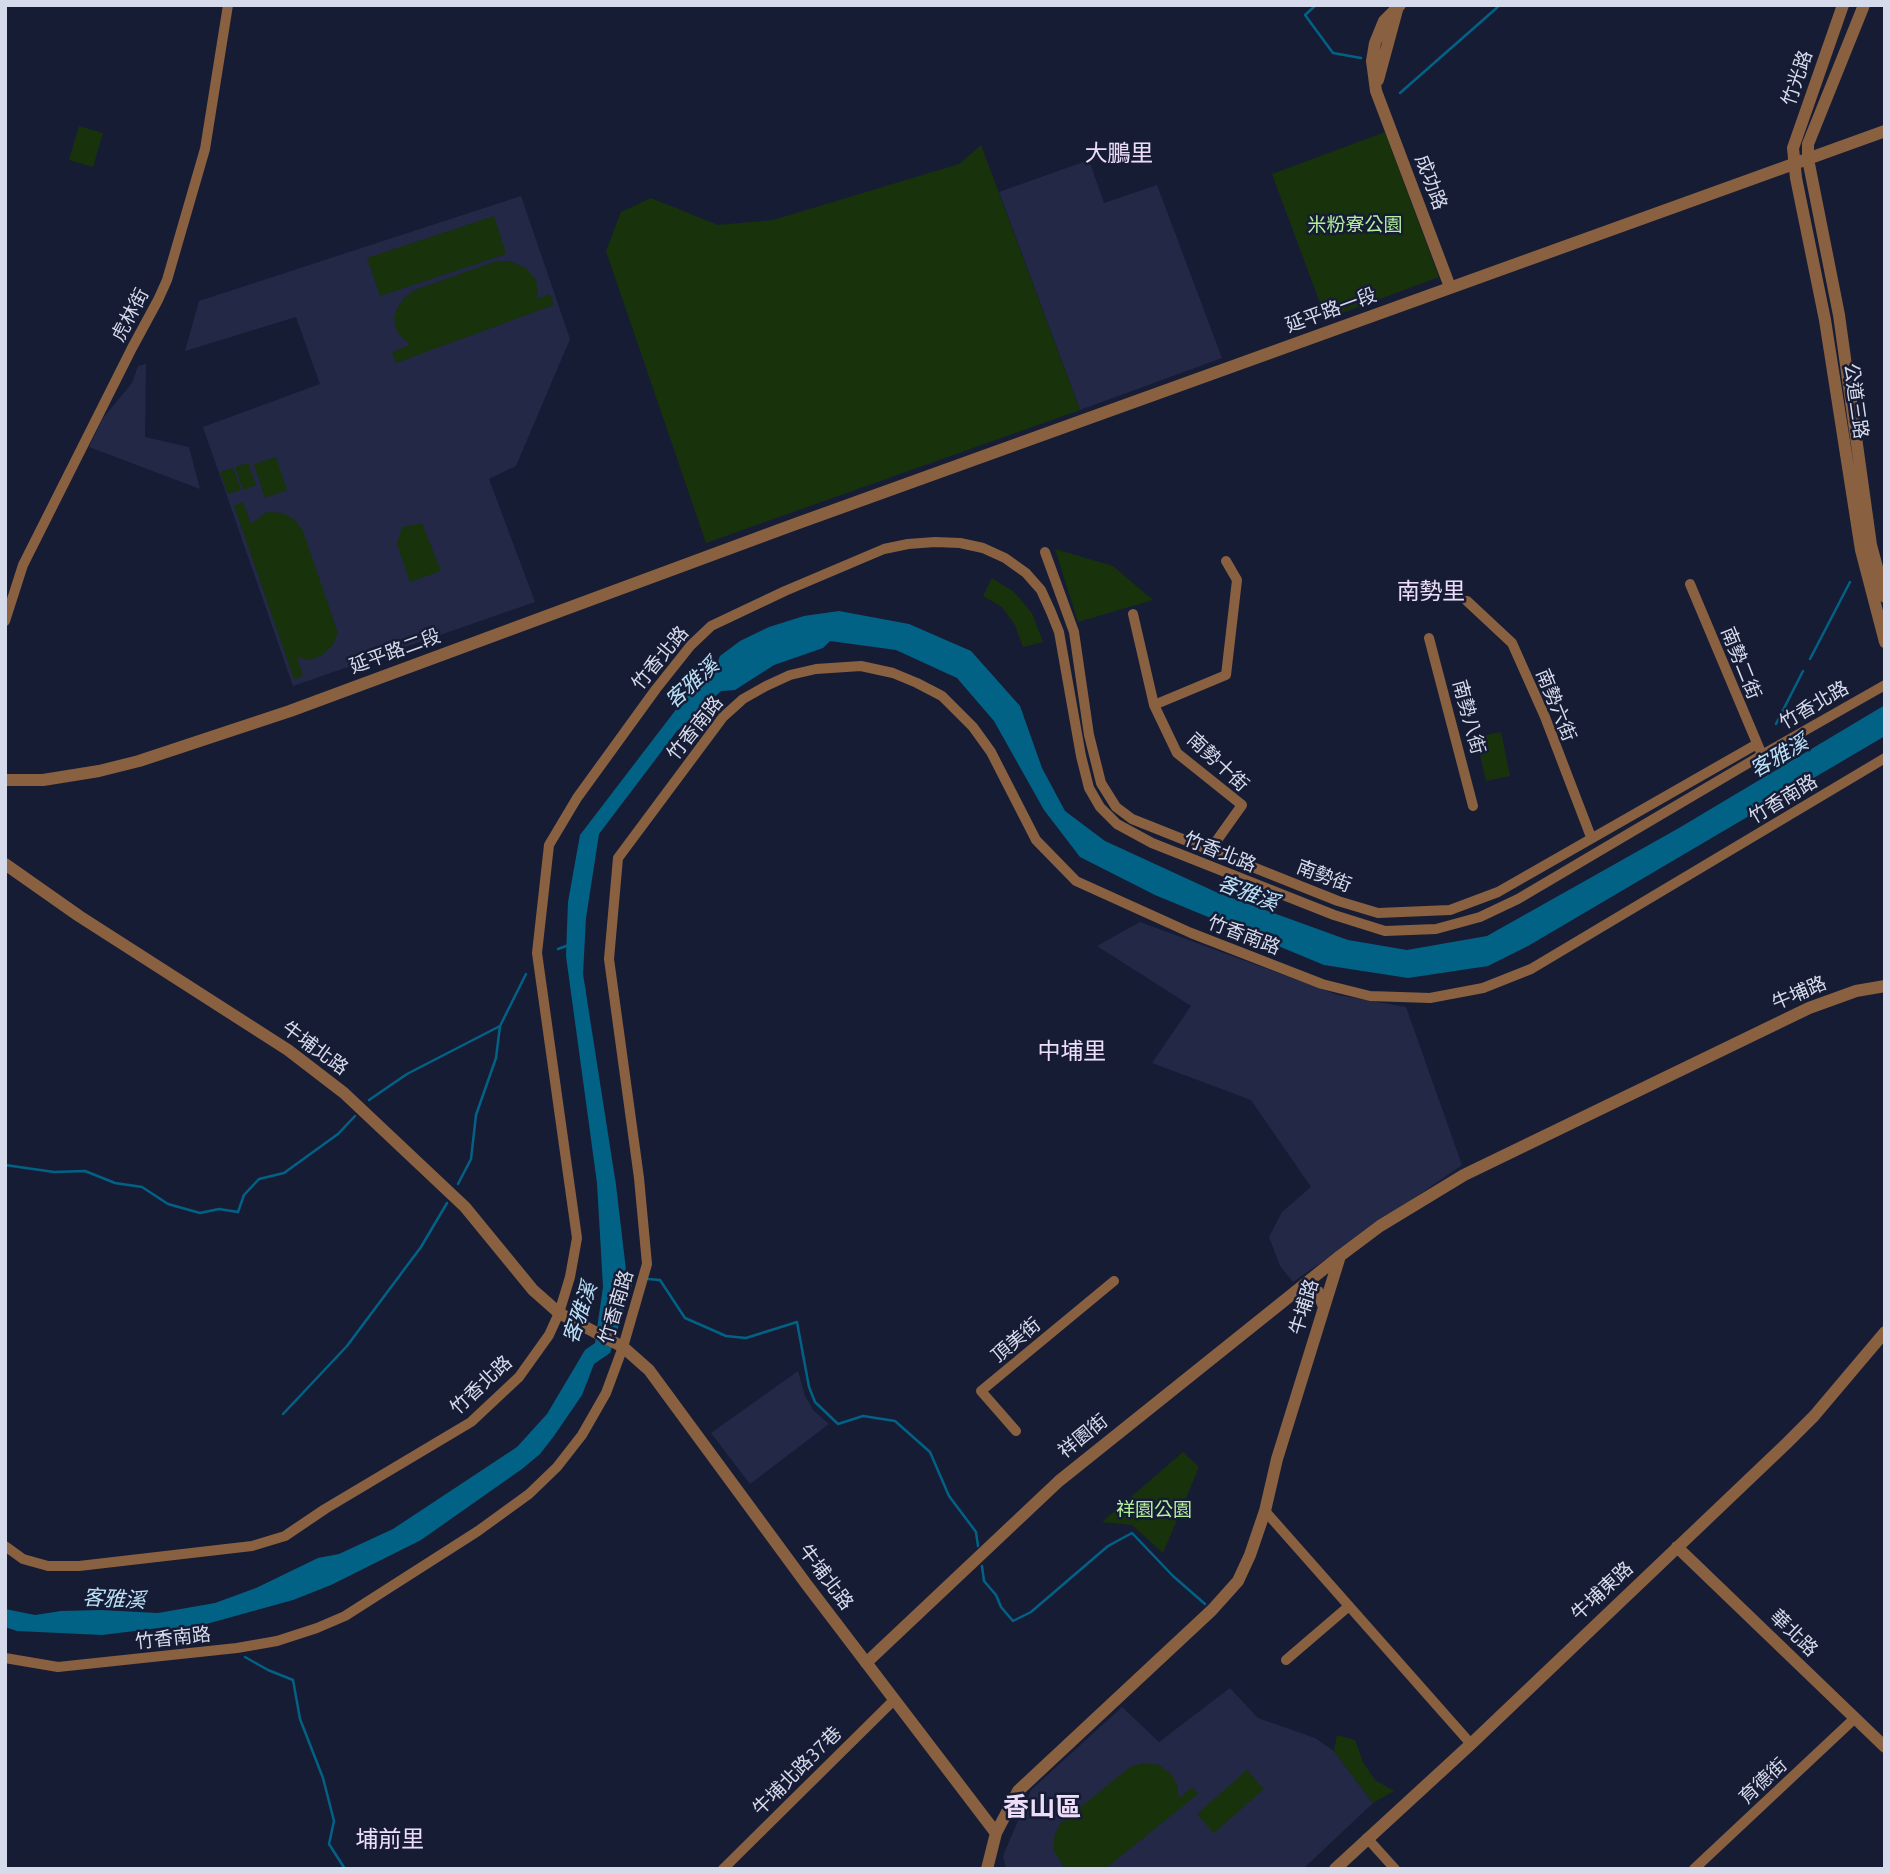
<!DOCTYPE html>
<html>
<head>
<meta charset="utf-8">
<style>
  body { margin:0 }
  #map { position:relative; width:1890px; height:1874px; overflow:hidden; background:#171c35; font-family:Ubuntu,sans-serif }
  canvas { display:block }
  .frame { position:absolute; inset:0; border:7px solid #d6dbec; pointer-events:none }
</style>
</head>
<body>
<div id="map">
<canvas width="1890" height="1874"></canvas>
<div class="frame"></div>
</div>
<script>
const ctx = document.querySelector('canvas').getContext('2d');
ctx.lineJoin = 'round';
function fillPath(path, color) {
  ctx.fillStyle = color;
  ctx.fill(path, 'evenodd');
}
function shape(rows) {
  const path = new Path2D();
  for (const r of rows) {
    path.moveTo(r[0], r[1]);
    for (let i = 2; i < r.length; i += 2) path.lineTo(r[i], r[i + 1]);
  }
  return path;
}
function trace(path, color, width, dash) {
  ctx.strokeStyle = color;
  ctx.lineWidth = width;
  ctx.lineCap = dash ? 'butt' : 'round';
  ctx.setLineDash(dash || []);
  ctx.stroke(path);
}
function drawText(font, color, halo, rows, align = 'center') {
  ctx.font = font + ' Ubuntu,"Noto Sans TC",sans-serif';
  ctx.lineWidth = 5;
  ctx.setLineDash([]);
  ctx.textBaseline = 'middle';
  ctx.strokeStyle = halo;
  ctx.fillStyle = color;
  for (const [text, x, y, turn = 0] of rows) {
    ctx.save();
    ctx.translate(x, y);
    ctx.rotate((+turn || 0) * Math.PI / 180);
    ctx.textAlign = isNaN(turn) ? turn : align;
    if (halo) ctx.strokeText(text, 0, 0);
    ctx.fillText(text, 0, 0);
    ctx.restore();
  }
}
fillPath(shape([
  [1089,160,1104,203,1157,185,1222,358,1080,410,999,192],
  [521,196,570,339,516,466,489,479,535,602,293,686,203,427,320,384,296,317,185,351,199,301],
  [146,364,145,437,189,447,200,489,89,447,103,418,132,383,138,366],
  [1140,922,1338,995,1406,1007,1462,1165,1293,1282,1280,1266,1269,1237,1282,1212,1311,1187,1251,1100,1152,1063,1191,1006,1097,946],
  [798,1371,805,1396,814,1411,829,1424,750,1484,711,1433],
  [1230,1688,1258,1718,1315,1738,1334,1751,1373,1803,1303,1869,1006,1869,1003,1856,1031,1790,1122,1707,1159,1742]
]), '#222846');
fillPath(shape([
  [79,126,103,133,93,167,69,160],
  [1385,132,1439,277,1326,319,1272,174],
  [981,145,1080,410,706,543,606,251,621,212,651,198,718,225,773,220,959,164],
  [494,216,506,254,380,296,367,258],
  [497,261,509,261,526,268,536,280,538,290,536,299,550,294,554,305,396,363,392,352,410,345,397,332,394,319,397,308,405,297,415,290],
  [276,457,287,490,265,498,254,464],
  [248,463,256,485,243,490,235,467],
  [233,468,241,490,228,494,220,472],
  [243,502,251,524,267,512,283,513,295,520,303,531,338,633,333,645,321,656,308,660,297,657,303,676,294,679,234,506],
  [422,523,441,571,410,582,397,544,402,527],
  [1055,549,1113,566,1153,600,1078,622],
  [992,578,1014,592,1032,613,1043,642,1023,647,1015,625,1002,607,983,596],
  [1501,732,1510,776,1486,781,1476,737],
  [1183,1452,1199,1467,1163,1553,1132,1525,1102,1522],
  [1337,1735,1355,1740,1363,1762,1375,1780,1394,1791,1373,1803,1334,1751],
  [1144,1763,1159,1765,1171,1774,1177,1785,1179,1798,1193,1787,1198,1794,1105,1869,1065,1869,1054,1851,1054,1837,1060,1824,1130,1767],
  [1247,1770,1264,1789,1214,1833,1197,1814]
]), '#18320c');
fillPath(shape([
  [839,611,909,624,971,651,1020,706,1042,768,1065,811,1105,841,1218,893,1348,940,1407,950,1487,936,1679,828,1885,705,1885,736,1528,946,1488,966,1408,978,1324,965,1155,895,1080,857,1044,810,994,721,957,678,896,650,830,641,823,648,774,665,735,690,721,691,677,731,599,834,586,918,583,974,616,1185,626,1270,635,1275,610,1353,594,1364,582,1395,554,1436,540,1454,522,1469,421,1540,331,1585,293,1600,199,1626,212,1634,198,1635,188,1629,174,1634,167,1627,102,1635,17,1631,5,1627,5,1609,35,1615,61,1611,100,1610,158,1613,215,1603,256,1588,318,1558,339,1554,393,1529,517,1447,547,1414,585,1350,595,1343,603,1287,597,1183,566,956,568,902,580,835,694,686,717,664,720,656,740,641,769,627,804,616]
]), '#026286');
trace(shape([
  [1316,5,1305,15,1333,53,1361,58],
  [1400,93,1500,5],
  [1810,659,1850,582],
  [1776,724,1803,671],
  [558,949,569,945],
  [369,1100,407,1074,500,1026,526,974],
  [5,1165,54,1172,85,1171,115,1183,142,1187,168,1204,200,1213,219,1209,238,1212,244,1195,259,1179,284,1173,338,1134,355,1116],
  [458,1184,471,1159,476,1115,496,1058,500,1026],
  [648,1279,660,1280,685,1318,726,1336,746,1338,797,1322,809,1387,815,1402,838,1424,863,1416,895,1421,930,1452,949,1496,976,1532,978,1546],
  [283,1414,347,1346,421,1247,447,1203],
  [982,1566,984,1581,996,1595,1001,1607,1013,1621,1031,1612,1108,1546,1132,1533,1173,1576,1205,1604],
  [245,1657,268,1670,293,1680,300,1719,323,1778,334,1821,329,1844,345,1869]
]), '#026286', 2.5);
trace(shape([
  [1045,552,1074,632,1089,735,1101,783,1116,807,1132,819,1338,901,1378,913,1450,910,1498,892,1757,744],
  [1467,601,1512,643,1545,717,1591,837],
  [1133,614,1154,705,1177,753,1242,805,1210,850],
  [5,621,23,565,132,348,158,300,167,280,205,149,228,5],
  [1429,638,1473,806],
  [1154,705,1226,675,1237,580,1226,561],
  [1760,756,1885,685],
  [1016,1431,981,1391,1114,1281],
  [1265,1511,1471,1744],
  [5,1546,23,1559,48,1566,79,1566,252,1546,285,1536,325,1509,471,1422,519,1377,549,1335,559,1313,570,1277,577,1238,537,953,549,845,577,798,656,689,691,645,711,626,785,591,884,549,908,544,935,542,960,543,983,548,1005,558,1026,573,1041,590,1051,612,1059,632,1081,756,1089,788,1100,807,1117,824,1152,843,1334,915,1385,931,1436,929,1480,917,1518,899,1762,755,1690,584],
  [5,1658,58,1667,237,1648,277,1641,317,1628,345,1616,478,1531,529,1494,557,1467,582,1435,606,1393,623,1347,647,1264,639,1178,609,959,618,858,723,717,743,699,766,686,790,675,816,669,861,666,893,673,917,683,942,696,973,727,991,752,1036,840,1076,881,1191,933,1322,984,1370,996,1430,998,1483,988,1531,969,1885,758],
  [1286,1660,1349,1606],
  [1367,1838,1395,1869],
  [723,1869,894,1700],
  [1694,1869,1855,1718]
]), '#896140', 10);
trace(shape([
  [1400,5,1384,21,1375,43,1372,61,1376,91,1450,287],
  [1843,5,1793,148,1796,178,1825,320,1861,550,1885,642],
  [1864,5,1808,144,1808,159,1839,315,1871,545,1885,597],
  [1378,80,1397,10],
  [5,780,43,780,99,771,139,761,290,711,790,526,1885,131],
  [5,864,79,916,288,1050,344,1093,465,1207,533,1290,559,1313,623,1347,649,1370,807,1585,996,1833],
  [1296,1291,1309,1289,1318,1292,1324,1307],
  [1677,1547,1885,1747],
  [866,1663,1059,1481,1340,1256],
  [987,1869,996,1833,1018,1791,1212,1610,1238,1581,1250,1555,1265,1511,1277,1459,1340,1256,1380,1226,1464,1175,1809,1008,1856,991,1885,986],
  [1335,1869,1471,1744,1787,1443,1814,1416,1885,1332]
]), '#896140', 12);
drawText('19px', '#d6dbec', '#171c35', [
  ["竹光路",1797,78,-71],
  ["成功路",1431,182,69],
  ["延平路一段",1331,310,-20],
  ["虎林街",130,315,-62],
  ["公道三路",1856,401,82],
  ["延平路二段",395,651,-20],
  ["竹香北路",660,658,-50],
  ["南勢二街",1741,663,68],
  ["南勢六街",1556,705,68],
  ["竹香北路",1814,705,-30],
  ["南勢八街",1469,717,75],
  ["竹香南路",695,728,-51],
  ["南勢十街",1218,762,43],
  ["竹香南路",1783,799,-31],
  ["竹香北路",1220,852,22],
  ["南勢街",1324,876,21],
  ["竹香南路",1244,935,21],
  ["牛埔路",1799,993,-23],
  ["牛埔北路",315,1048,36],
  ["竹香南路",616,1307,-73],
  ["牛埔路",1304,1307,-73],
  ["頂美街",1016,1340,-40],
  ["竹香北路",481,1385,-43],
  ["祥園街",1083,1436,-39],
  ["牛埔北路",826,1577,53],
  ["牛埔東路",1602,1591,-43],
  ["華北路",1794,1633,44],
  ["竹香南路",173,1638,-6],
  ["牛埔北路37巷",797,1771,-45],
  ["育德街",1763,1781,-43]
]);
drawText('19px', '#b4f19e', '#171c35', [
  ["米粉寮公園",1355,225],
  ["祥園公園",1154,1510]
]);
drawText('italic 21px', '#bbe1f7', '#171c35', [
  ["客雅溪",692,683,-42],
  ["客雅溪",1779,756,-30],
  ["客雅溪",1248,893,21],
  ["客雅溪",580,1313,-71],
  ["客雅溪",114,1599,3]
]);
drawText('23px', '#edddf8', '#171c35', [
  ["大鵬里",1119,153],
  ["南勢里",1431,591],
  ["中埔里",1072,1051],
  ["埔前里",390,1839]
]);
drawText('bold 26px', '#edddf8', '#171c35', [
  ["香山區",1042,1807]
]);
</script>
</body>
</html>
